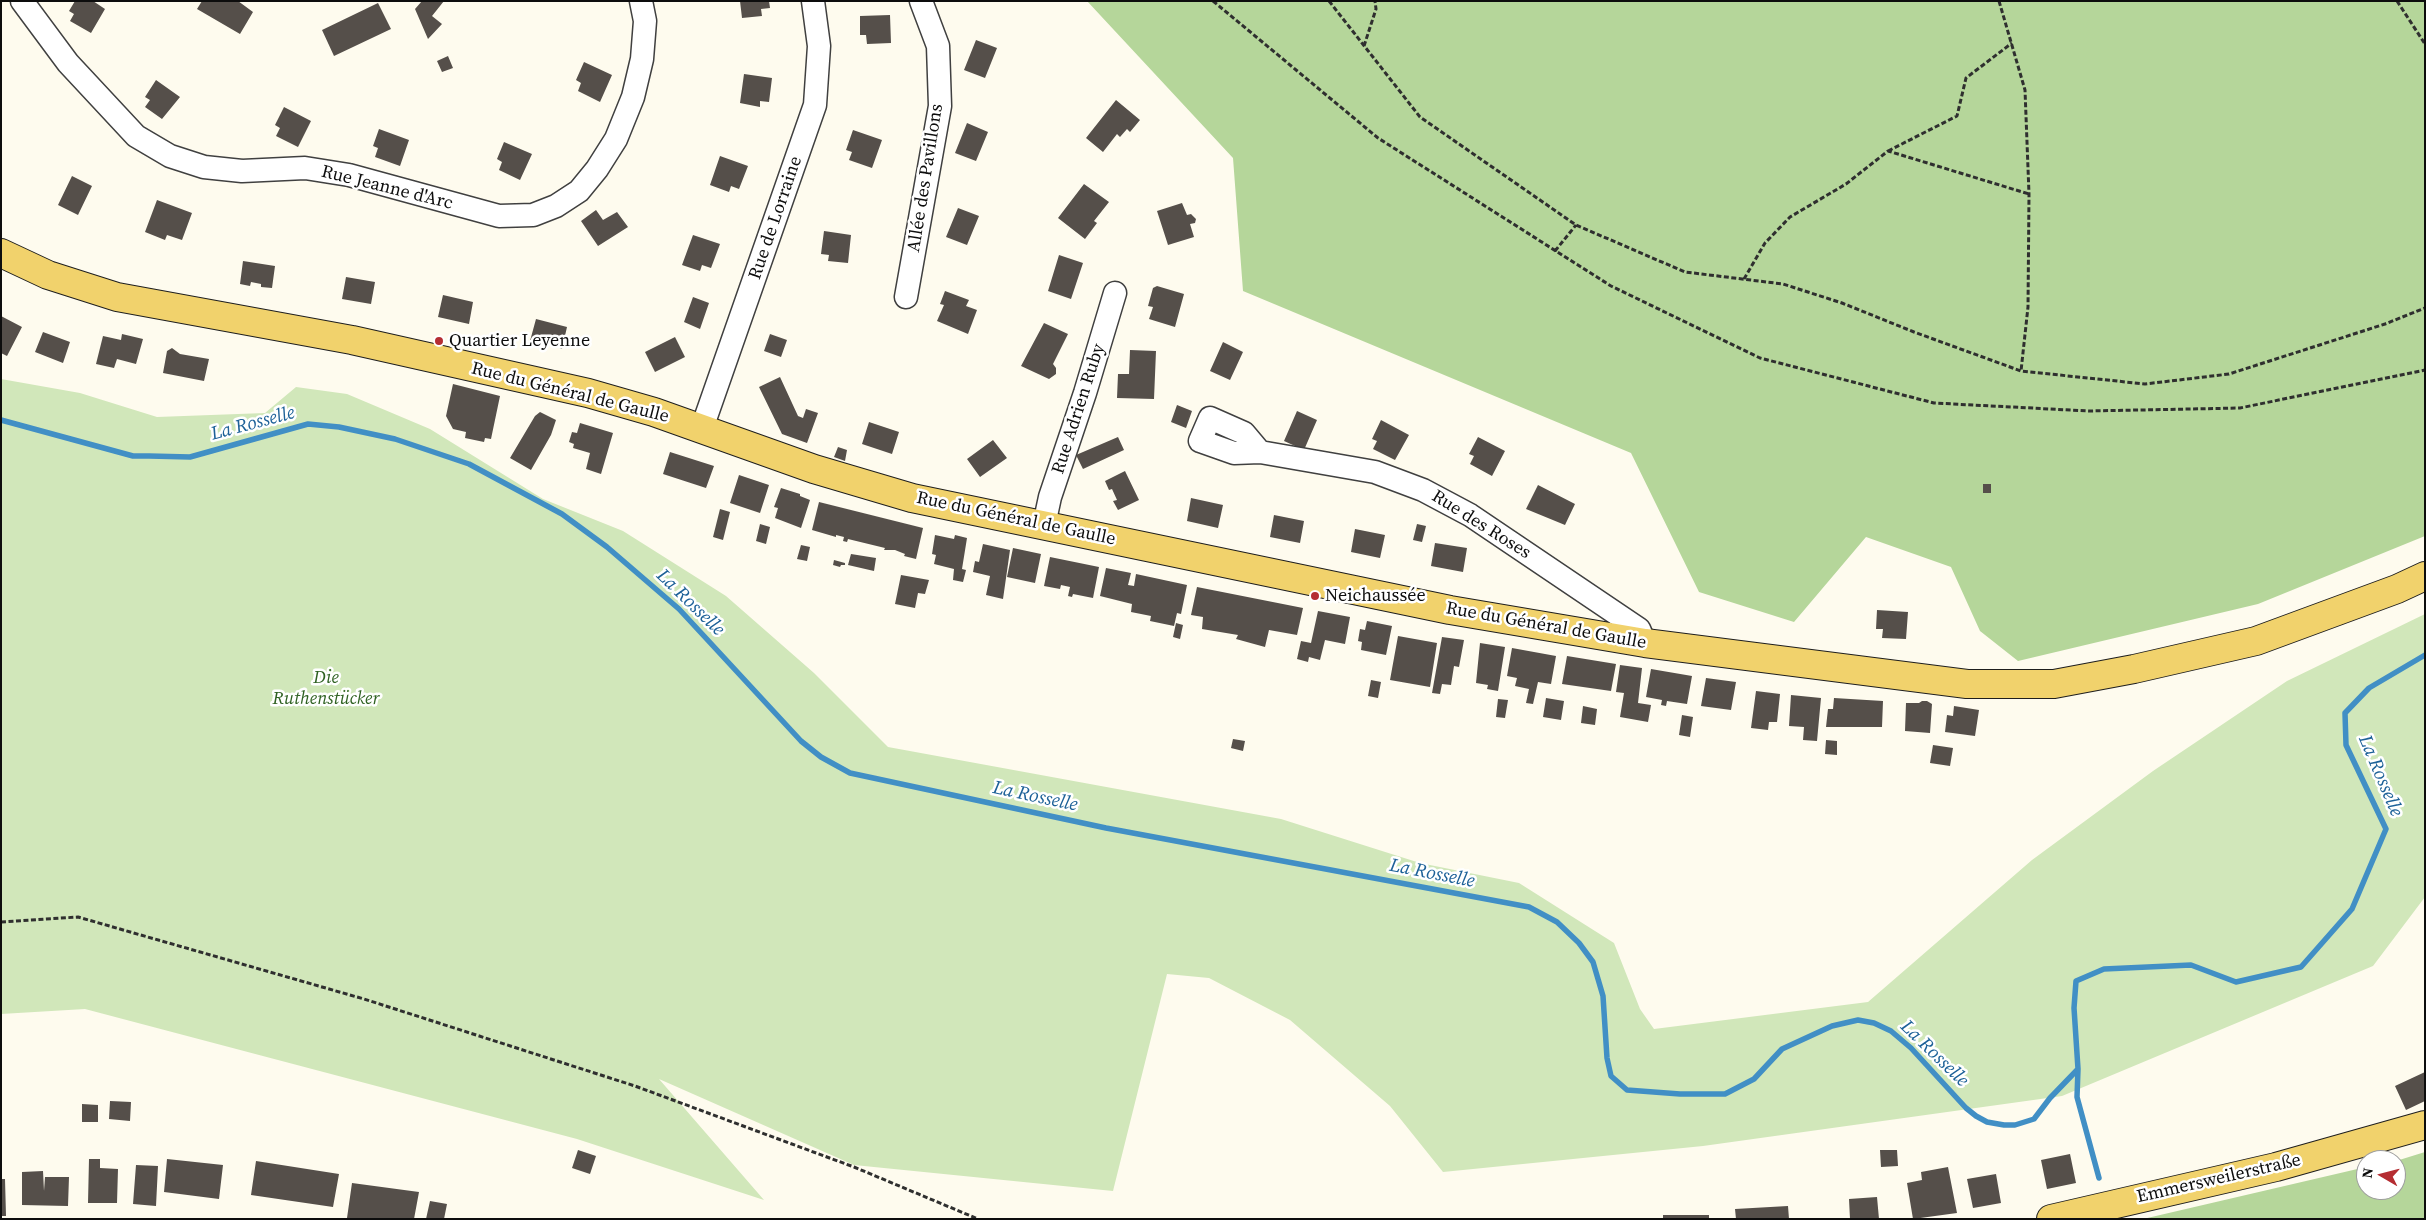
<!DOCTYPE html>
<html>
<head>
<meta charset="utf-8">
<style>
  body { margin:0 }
  #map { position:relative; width:2426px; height:1220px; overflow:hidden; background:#fefbee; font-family:"Source Serif 4",serif }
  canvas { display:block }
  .frame { position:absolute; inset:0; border:2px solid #0d0d0d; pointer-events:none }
  .north { position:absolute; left:2356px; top:1150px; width:50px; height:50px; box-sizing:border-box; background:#fff; border:1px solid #9e9e9e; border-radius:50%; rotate:278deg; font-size:14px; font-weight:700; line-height:20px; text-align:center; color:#0d0d0d }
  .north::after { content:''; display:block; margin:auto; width:18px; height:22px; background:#b52d32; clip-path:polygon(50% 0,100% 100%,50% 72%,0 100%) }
</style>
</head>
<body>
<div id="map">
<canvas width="2426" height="1220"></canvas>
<div class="frame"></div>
<div class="north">N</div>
</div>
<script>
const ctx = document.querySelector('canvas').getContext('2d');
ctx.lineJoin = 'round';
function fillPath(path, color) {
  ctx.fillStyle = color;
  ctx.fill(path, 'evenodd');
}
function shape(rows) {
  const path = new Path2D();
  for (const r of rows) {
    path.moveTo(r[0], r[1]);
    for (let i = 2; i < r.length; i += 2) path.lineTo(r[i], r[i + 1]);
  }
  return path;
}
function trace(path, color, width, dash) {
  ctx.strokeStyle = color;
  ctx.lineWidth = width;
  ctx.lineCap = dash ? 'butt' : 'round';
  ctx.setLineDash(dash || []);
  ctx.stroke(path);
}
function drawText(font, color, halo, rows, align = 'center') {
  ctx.font = font + ' "Source Serif 4",serif';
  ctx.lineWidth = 5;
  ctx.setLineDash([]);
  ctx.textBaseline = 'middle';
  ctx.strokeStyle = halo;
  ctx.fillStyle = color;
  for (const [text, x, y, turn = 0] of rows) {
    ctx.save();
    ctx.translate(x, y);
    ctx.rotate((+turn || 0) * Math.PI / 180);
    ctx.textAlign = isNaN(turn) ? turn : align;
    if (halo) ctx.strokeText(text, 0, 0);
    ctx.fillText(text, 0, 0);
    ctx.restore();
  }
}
fillPath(shape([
  [1,379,80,393,157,417,265,413,296,387,347,394,430,429,543,499,623,531,726,596,814,673,888,747,1281,819,1420,863,1519,883,1614,943,1640,1009,1654,1029,1868,1002,2032,860,2153,771,2287,681,2425,614,2425,897,2373,966,2062,1096,1703,1146,1443,1172,1390,1106,1290,1020,1209,978,1167,974,1113,1191,854,1165,659,1079,764,1200,577,1139,85,1009,1,1014]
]), '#d1e7ba');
fillPath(shape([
  [1087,1,2425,1,2425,536,2258,604,2018,661,1980,631,1951,567,1866,537,1794,622,1699,592,1631,453,1243,291,1233,158],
  [2425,1152,2425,1219,2143,1219,2366,1167,2366,1190,2396,1190,2396,1161]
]), '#b5d69a');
trace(shape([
  [1,420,133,456,149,456,190,457,308,424,339,427,395,439,469,464,562,514,607,547,679,609,801,741,821,757,850,773,1106,828,1529,907,1557,922,1579,943,1593,962,1603,996,1607,1058,1611,1076,1627,1090,1680,1094,1725,1094,1754,1079,1782,1049,1832,1026,1858,1020,1874,1023,1891,1031,1911,1048,1966,1108,1976,1116,1987,1122,2004,1125,2015,1125,2034,1119,2050,1098,2078,1069,2074,1008,2076,981,2104,969,2191,965,2236,982,2301,967,2352,909,2386,829,2346,745,2345,713,2369,688,2425,655],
  [2078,1069,2077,1097,2099,1178]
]), '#418fc5', 5.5);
fillPath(shape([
  [75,1,93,1,105,9,91,33,70,21,74,14,69,11],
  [202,1,238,1,253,12,240,34,197,9],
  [422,1,444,1,432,16,442,24,428,39,415,9],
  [740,1,769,1,770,8,761,9,762,16,742,18],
  [378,3,391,29,334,56,322,30],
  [890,15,891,43,867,44,866,35,860,35,860,16],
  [976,40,997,48,985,78,964,70],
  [448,56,453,68,442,72,437,61],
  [584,62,612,75,600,102,578,91,581,83,576,80],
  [744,74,772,78,769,102,760,101,760,107,740,103],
  [156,80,180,97,162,119,145,107,150,100,145,97],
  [1116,100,1140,120,1130,132,1127,129,1120,137,1117,134,1103,152,1086,138],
  [284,107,311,121,298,147,276,136,280,128,275,125],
  [967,123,988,132,976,161,955,153],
  [379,129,409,140,400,166,375,157,378,148,373,146],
  [853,130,882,140,872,168,849,160,852,152,846,150],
  [504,142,532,154,520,180,499,170,502,162,497,159],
  [720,156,748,166,739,189,731,186,729,192,710,185],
  [72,176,92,186,78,215,58,205],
  [1084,184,1109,202,1094,221,1097,223,1085,239,1058,218],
  [157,200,192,213,182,240,167,235,165,240,145,232],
  [1182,203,1187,215,1191,214,1196,219,1195,223,1190,224,1194,237,1168,245,1157,211],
  [958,208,979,216,967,245,946,237],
  [596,210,603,220,617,212,628,227,598,246,581,221],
  [824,231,851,235,848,263,828,261,829,255,821,254],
  [693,235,720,244,711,268,702,265,700,271,682,265],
  [1059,255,1083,263,1071,299,1048,291],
  [243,261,275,266,272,288,261,287,261,284,251,282,250,286,240,284],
  [346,277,375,282,371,304,342,299],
  [1157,286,1184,294,1175,327,1149,319,1153,307,1148,306,1153,288],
  [945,291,969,300,966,306,977,310,968,334,937,321,944,305,940,304],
  [443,295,473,302,469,324,438,317],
  [693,297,709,303,700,329,684,322],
  [1,316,22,327,7,356,1,353],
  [536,319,567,327,562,349,542,341,541,344,530,341],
  [1044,323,1068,334,1053,364,1056,368,1056,374,1049,379,1021,366],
  [43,332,70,342,63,363,35,352],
  [122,334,143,339,136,364,117,359,114,368,96,364,103,336,121,340],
  [770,334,787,340,781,357,764,351],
  [675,337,685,357,655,372,645,352],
  [1223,342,1243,352,1230,380,1210,371],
  [172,348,180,354,209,359,204,381,163,373,167,351],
  [1130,350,1156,351,1154,399,1117,398,1118,374,1129,374],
  [780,377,798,416,803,418,806,409,818,413,807,443,782,434,759,387],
  [453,384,500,396,491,439,485,438,484,442,465,438,466,432,453,429,446,416],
  [1177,405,1192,411,1186,428,1171,422],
  [1297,411,1317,420,1304,450,1284,441],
  [540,412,556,420,551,435,531,470,510,458,535,416],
  [1381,420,1409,435,1395,460,1373,449,1377,441,1372,439],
  [869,422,899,432,892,454,862,444],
  [580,423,613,433,601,474,586,469,590,453,573,448,574,444,569,442,572,432,577,433],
  [1118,437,1124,450,1083,469,1076,455],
  [1478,437,1505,451,1492,476,1470,464,1474,456,1469,454],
  [993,440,1007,458,980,477,967,459],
  [838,447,847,450,845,461,834,457],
  [670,452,714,466,706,488,663,474],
  [1125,471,1139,500,1118,510,1113,501,1117,500,1112,489,1109,490,1105,481],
  [739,475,769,485,760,513,730,503],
  [1983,484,1991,484,1991,493,1983,493],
  [1538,485,1575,504,1565,525,1526,509],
  [781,488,800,494,800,496,810,500,801,528,775,518,778,508,774,507],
  [1191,498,1223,505,1218,528,1187,521],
  [819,502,923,528,916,559,904,556,905,554,895,550,884,550,885,548,848,539,847,542,843,541,844,537,836,535,836,537,812,530],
  [720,509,730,512,723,540,713,537],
  [1274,515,1304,521,1300,543,1270,537],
  [760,524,770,527,766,544,756,541],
  [1417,524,1426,526,1422,542,1413,540],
  [1355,529,1385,535,1380,558,1351,552],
  [935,535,954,539,955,535,967,538,962,569,966,570,963,582,953,580,954,569,934,564,936,555,932,554],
  [1435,543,1467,548,1463,572,1431,566],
  [983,544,1010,550,1003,599,986,595,990,576,973,572,975,561,979,562],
  [801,545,810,547,807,561,797,559],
  [1013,548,1041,554,1035,583,1007,577],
  [851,554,876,558,874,571,848,565],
  [1050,557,1099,567,1093,598,1073,594,1072,597,1068,596,1070,587,1061,585,1060,589,1044,586],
  [834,560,845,563,845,565,841,565,840,567,833,565],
  [1106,568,1131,573,1128,585,1134,586,1136,574,1187,585,1181,614,1177,613,1174,626,1150,621,1151,616,1131,612,1132,604,1100,596],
  [901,575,929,580,925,594,918,593,915,608,895,604],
  [1197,587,1303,608,1297,635,1269,630,1265,647,1236,639,1238,635,1202,629,1203,617,1191,615],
  [1877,610,1908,612,1906,639,1882,638,1883,629,1876,629],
  [1318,611,1350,617,1345,644,1325,640,1320,660,1309,657,1308,662,1297,659,1301,641,1311,643],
  [1367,621,1392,626,1386,655,1361,650,1362,642,1358,641,1360,629,1365,630],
  [1176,623,1183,625,1180,639,1173,637],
  [1398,636,1437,643,1430,687,1390,680],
  [1442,637,1464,640,1459,667,1454,666,1451,685,1442,684,1440,694,1432,693],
  [1480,643,1505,647,1498,691,1487,689,1488,685,1476,683],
  [1512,648,1556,656,1551,684,1538,682,1533,704,1526,703,1529,689,1515,686,1517,678,1507,676],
  [1567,656,1616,664,1611,691,1562,684],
  [1620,665,1642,668,1638,703,1651,705,1648,722,1620,717,1624,693,1616,692],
  [1651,669,1692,676,1687,704,1667,701,1666,706,1661,705,1662,700,1646,697],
  [1706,678,1736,682,1731,710,1701,706],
  [1371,680,1381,682,1378,698,1368,696],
  [1756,691,1780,694,1777,722,1769,722,1768,730,1751,728],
  [1791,695,1821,698,1817,741,1803,740,1804,727,1789,726],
  [1546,698,1564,701,1561,720,1543,717],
  [1834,698,1883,701,1882,727,1826,727,1828,709,1833,709],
  [1498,699,1508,700,1505,718,1496,717],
  [1922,701,1927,701,1932,704,1930,733,1905,731,1906,703,1919,703],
  [1583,706,1597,709,1595,725,1581,723],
  [1954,706,1979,710,1975,736,1945,732,1947,715,1953,716],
  [1682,715,1693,717,1690,737,1679,735],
  [1233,739,1245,741,1243,751,1231,748],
  [1826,740,1837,741,1837,755,1825,754],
  [1933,745,1953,748,1950,766,1930,763],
  [2425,1072,2425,1101,2406,1110,2395,1086],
  [110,1101,131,1102,130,1121,109,1119],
  [82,1104,98,1105,98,1122,82,1122],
  [578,1150,596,1156,590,1174,572,1168],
  [1880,1150,1897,1150,1898,1166,1881,1167],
  [2070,1154,2076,1183,2047,1189,2041,1160],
  [89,1159,100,1159,100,1168,118,1169,117,1203,88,1203],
  [167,1159,223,1165,219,1199,164,1192],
  [256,1161,339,1174,333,1207,251,1195],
  [136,1165,158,1166,156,1206,133,1204],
  [1948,1167,1957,1213,1913,1219,1907,1183,1922,1180,1921,1172],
  [43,1171,44,1191,45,1177,69,1177,68,1206,22,1205,22,1172],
  [1996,1174,2001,1203,1973,1208,1967,1179],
  [1,1179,5,1179,6,1216,1,1216],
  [352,1183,419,1192,414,1219,347,1218],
  [1877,1197,1879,1219,1850,1219,1849,1199],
  [430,1201,447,1204,444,1219,426,1219],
  [1788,1206,1789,1219,1736,1219,1735,1209],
  [1663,1215,1709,1215,1709,1219,1663,1219]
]), '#554f4a');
const minor = shape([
  [22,1,68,63,136,136,170,156,204,167,242,171,305,168,349,175,499,216,533,215,556,206,579,191,597,169,616,139,633,97,642,59,645,21,641,1],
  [906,297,940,106,938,46,921,1],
  [702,428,815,105,819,46,813,1],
  [1260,452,1244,433,1210,418,1200,441,1234,453,1260,452,1375,472,1423,490,1470,515,1639,629,1645,643],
  [1044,525,1050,497,1085,393,1115,293]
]);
const major = shape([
  [1,253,48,275,117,297,352,340,588,393,654,412,814,469,912,498,1450,610,1645,643,1967,684,2054,684,2134,669,2256,641,2397,589,2425,576],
  [2051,1219,2276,1167,2425,1125]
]);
trace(minor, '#404040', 25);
trace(major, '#1e1e1e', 30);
trace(shape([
  [1213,1,1378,138,1611,286,1760,358,1934,403,2089,411,2240,408,2425,370],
  [1329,1,1420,117,1576,225,1685,272,1783,284,1842,303,1914,332,2021,371,2145,384,2229,374,2385,324,2425,308],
  [1999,1,2025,90,2029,194,2028,307,2021,371],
  [2397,1,2425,44],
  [1364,46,1376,9,1375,1],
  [1888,151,1957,116,1966,78,2012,43],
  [1555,251,1576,225],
  [1744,279,1765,243,1790,217,1846,184,1888,151,2029,194],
  [1,922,78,917,364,999,635,1086,854,1167,978,1219]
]), '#2f2f2f', 3, [5, 2.5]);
trace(minor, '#fff', 22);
trace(major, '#f1d26c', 28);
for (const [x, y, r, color] of [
  [439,341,5,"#b52d32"],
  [1315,596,5,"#b52d32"]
]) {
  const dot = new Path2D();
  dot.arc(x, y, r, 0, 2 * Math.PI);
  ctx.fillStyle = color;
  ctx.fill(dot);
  trace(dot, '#fff', 2);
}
drawText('18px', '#0d0d0d', '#fff', [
  ["Allée des Pavillons",926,178,-81],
  ["Rue Jeanne d'Arc",387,188,14],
  ["Rue de Lorraine",776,218,-71],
  ["Rue du Général de Gaulle",570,393,14],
  ["Rue Adrien Ruby",1079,409,-72],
  ["Rue du Général de Gaulle",1016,519,12],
  ["Rue des Roses",1481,525,32],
  ["Rue du Général de Gaulle",1546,626,10],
  ["Emmersweilerstraße",2219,1179,-13]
]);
drawText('18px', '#0d0d0d', '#fff', [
  ["Quartier Leyenne",449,341],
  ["Neichaussée",1325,596]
], 'left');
drawText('italic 18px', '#2e6121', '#fff', [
  ["Die",326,678],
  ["Ruthenstücker",326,699]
]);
drawText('italic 19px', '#1d6198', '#fff', [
  ["La Rosselle",253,424,-15],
  ["La Rosselle",690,603,44],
  ["La Rosselle",2380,776,67],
  ["La Rosselle",1035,797,12],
  ["La Rosselle",1432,874,11],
  ["La Rosselle",1934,1054,44]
]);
</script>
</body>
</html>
